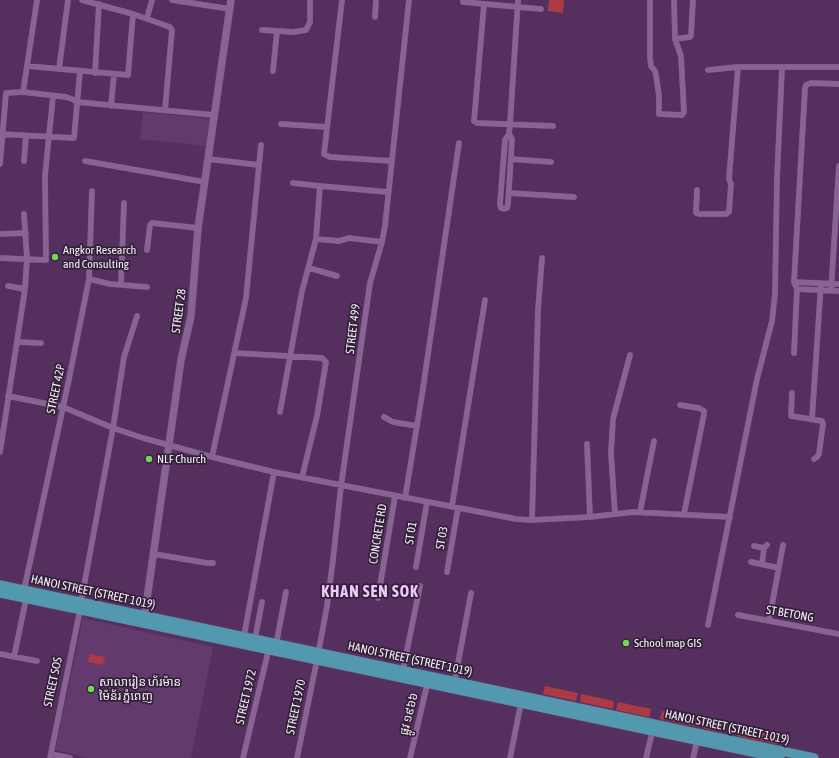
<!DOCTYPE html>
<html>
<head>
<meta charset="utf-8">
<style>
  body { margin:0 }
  canvas { display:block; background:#55305f }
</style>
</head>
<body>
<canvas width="839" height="758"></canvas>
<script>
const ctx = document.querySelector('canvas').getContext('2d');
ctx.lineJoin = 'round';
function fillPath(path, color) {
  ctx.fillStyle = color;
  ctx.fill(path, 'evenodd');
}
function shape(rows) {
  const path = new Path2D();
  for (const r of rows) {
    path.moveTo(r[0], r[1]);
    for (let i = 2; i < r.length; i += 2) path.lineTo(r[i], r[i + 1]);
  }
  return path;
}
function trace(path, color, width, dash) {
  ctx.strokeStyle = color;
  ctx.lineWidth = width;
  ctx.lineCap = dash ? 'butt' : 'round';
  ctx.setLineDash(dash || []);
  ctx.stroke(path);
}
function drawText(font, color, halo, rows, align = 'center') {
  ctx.font = font + ' "Asap Condensed","Noto Sans Khmer",sans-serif';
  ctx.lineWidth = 3.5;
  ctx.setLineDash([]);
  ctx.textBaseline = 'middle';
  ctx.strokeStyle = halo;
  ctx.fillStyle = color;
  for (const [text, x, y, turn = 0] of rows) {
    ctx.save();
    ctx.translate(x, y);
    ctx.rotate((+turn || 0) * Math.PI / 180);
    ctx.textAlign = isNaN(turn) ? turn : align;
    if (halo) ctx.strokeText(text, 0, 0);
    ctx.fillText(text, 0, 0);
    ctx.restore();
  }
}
fillPath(shape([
  [143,112,211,119,206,146,140,139],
  [83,618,213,647,191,758,88,758,55,750]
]), '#623a6e');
fillPath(shape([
  [549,0,564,0,563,13,548,11],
  [90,654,105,657,103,665,88,662],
  [545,686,578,693,576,701,543,694],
  [581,694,614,701,613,709,580,702],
  [618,702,651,709,649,717,616,710],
  [662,711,700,719,699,727,660,719],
  [703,720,724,725,722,732,702,728],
  [738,727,779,736,777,744,737,736]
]), '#ac3a45');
const minor = shape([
  [82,0,133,14,170,27,172,30,165,110],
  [172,0,230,9],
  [342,0,324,154,330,157,392,161],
  [650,0,650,58,651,66,655,71,656,75,659,96,659,114,682,115,684,112,681,56,675,39,674,0],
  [463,2,541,9],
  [484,4,474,121,477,123,553,126],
  [375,17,376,0],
  [147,18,152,0],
  [262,30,293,32,306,30,310,22,310,0],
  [675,39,690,37,691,35,693,0],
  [27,66,128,75,133,14],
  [59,69,68,0],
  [708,70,738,67,839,67],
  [273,71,277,31],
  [95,73,99,4],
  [23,92,37,0],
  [111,106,114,74],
  [281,124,327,127],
  [0,134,74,138,80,71],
  [509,134,512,139,508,204,507,208,504,209,501,208,500,204,505,140,509,134,510,124,518,0],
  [208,159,259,165],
  [511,159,551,162],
  [24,161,26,136],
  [85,161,205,182],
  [0,164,6,93,23,92,66,97,72,99,77,102,214,115],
  [293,183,320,186],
  [697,190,696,213,699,214,726,214,729,212,731,184,729,179,738,67],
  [509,193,574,197],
  [0,234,26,233],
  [316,239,339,241,349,238,382,242],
  [147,250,150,225,152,223,198,228],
  [0,258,46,260,45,176,53,96],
  [309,268,337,276],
  [89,279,110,284,147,287],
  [794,282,839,284],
  [121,284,124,203],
  [8,286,25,289],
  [797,289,839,291],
  [831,291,839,166],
  [17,342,41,343],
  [235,353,322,358,326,362,317,416,302,477],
  [794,353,797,289,794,282,805,88,806,85,811,83,839,84],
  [792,393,791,416,822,421,823,424,819,454,817,457,814,459],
  [8,396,63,407,113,428,143,438,212,457,274,472,516,519,532,520,590,517,633,512,730,517],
  [680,405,699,408,704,411,704,414,684,514],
  [280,412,302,291,316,239,320,186,388,192],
  [384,417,393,422,417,426],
  [812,419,821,283],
  [587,444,590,517],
  [0,452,25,289,27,259,24,214],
  [212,457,246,298,261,145],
  [405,498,422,395,459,143],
  [452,506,485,300],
  [640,512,654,441],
  [615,514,611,453,613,419,630,355],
  [532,520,538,310,542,258],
  [754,546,764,548],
  [154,554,207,563,213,563],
  [751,562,779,568],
  [762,564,764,548,767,545],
  [416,567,427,502],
  [447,572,458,508],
  [24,590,69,379,89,279,92,191],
  [378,598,395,496],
  [81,602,113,428,124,357,137,316],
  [738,615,839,634],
  [769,621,783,545],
  [708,625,757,379,772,321,775,294,777,178,782,68],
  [244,636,274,472],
  [255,639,262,602],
  [276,645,286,592],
  [0,654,37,661],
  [14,657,26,599],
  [403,670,420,586],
  [454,685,471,593],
  [51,754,70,758],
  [50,758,80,610],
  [243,758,269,648],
  [297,758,317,660,327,606,333,560,341,486,370,283,382,242,385,226,409,0],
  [410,758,428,681],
  [510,758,521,703],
  [646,758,653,729],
  [693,758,697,741]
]);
const tertiary = shape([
  [144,620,181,360,191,316,198,228,231,0]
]);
const primary = shape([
  [0,585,814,758],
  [0,593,780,758]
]);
trace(minor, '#6b4e73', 6);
trace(tertiary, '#6b4e73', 8);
trace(primary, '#6b4e73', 10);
trace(minor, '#8a6395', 5.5);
trace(tertiary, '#8a6395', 7);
trace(primary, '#5298ae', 9);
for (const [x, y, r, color] of [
  [55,257,4,"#78d258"],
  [149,459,4,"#78d258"],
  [626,643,4,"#78d258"],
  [91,689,4,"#78d258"]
]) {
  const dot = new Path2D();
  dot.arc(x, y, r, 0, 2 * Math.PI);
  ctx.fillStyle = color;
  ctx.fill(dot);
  trace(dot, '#312136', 1.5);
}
drawText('12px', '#f9ecfd', '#312136', [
  ["Angkor Research",63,250],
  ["and Consulting",63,264],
  ["NLF Church",157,459],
  ["School map GIS",634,643],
  ["សាលារៀន ហ័រម៉ាន",99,682],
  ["ម៉ៃន័រ ភ្នំពេញ",99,696]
], 'left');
drawText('12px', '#f9ecfd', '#312136', [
  ["STREET 28",179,311,-82],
  ["STREET 499",353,329,-83],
  ["STREET 42P",56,389,-78],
  ["ST 01",411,533,-81],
  ["CONCRETE RD",378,534,-81],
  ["ST 03",442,538,-80],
  ["HANOI STREET (STREET 1019)",93,592,12],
  ["ST BETONG",790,614,10],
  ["HANOI STREET (STREET 1019)",410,659,12],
  ["STREET SOS",53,682,-78],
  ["STREET 1972",246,697,-77],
  ["STREET 1970",296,707,-78],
  ["ផ្លូវ ១៩៦៦",409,714,-76],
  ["HANOI STREET (STREET 1019)",727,727,12]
]);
ctx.letterSpacing = '1px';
drawText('bold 16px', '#f2c7ff', '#312136', [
  ["KHAN SEN SOK",370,592]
]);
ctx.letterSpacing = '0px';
</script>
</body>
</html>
